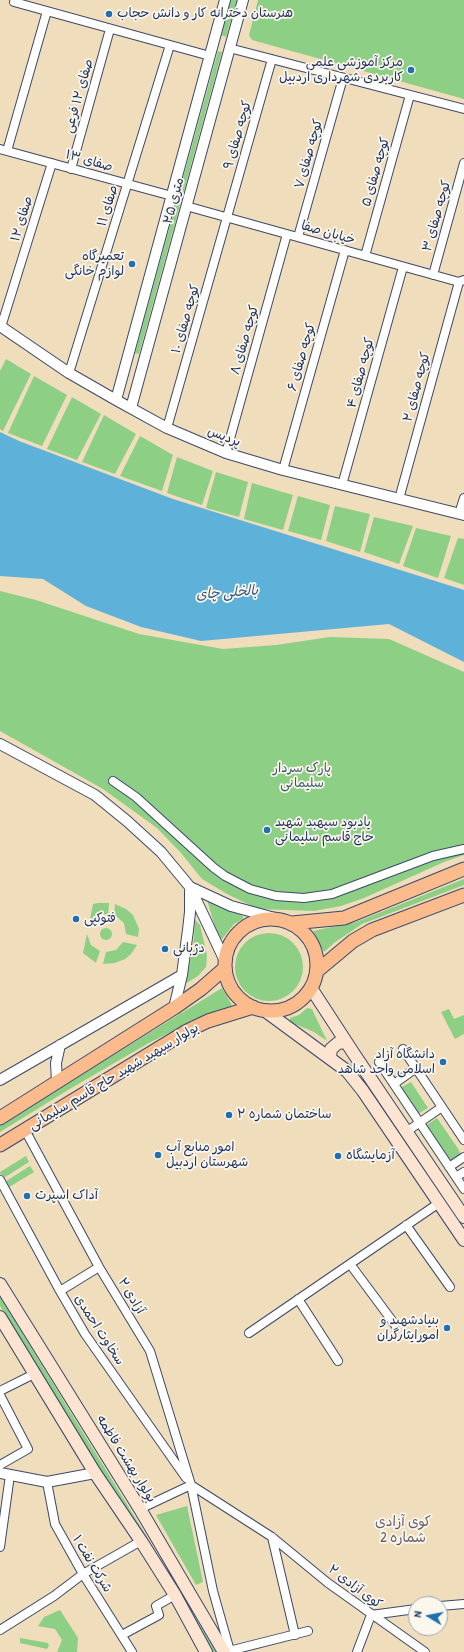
<!DOCTYPE html>
<html>
<head>
<meta charset="utf-8">
<style>
  body { margin:0 }
  #map { position:relative; width:464px; height:1652px; overflow:hidden; background:#efddbb; font-family:"Patrick Hand",sans-serif }
  canvas { display:block }
  .north { position:absolute; left:408px; top:1596px; width:40px; height:40px; box-sizing:border-box; background:#fbf7ec; border:1px solid #a1a7b3; border-radius:50%; rotate:280deg; font-size:11px; font-weight:700; line-height:16px; text-align:center; color:#1b2f5e }
  .north::after { content:''; display:block; margin:auto; width:14px; height:18px; background:#1f6fb2; clip-path:polygon(50% 0,100% 100%,50% 72%,0 100%) }
</style>
</head>
<body>
<div id="map">
<canvas width="464" height="1652"></canvas>
<div class="north">N</div>
</div>
<script>
const ctx = document.querySelector('canvas').getContext('2d');
ctx.lineJoin = 'round';
function fillPath(path, color) {
  ctx.fillStyle = color;
  ctx.fill(path, 'evenodd');
}
function shape(rows) {
  const path = new Path2D();
  for (const r of rows) {
    if (r.length === 3) {
      path.moveTo(r[0] + r[2], r[1]);
      path.arc(r[0], r[1], r[2], 0, 2 * Math.PI);
      continue;
    }
    path.moveTo(r[0], r[1]);
    for (let i = 2; i < r.length; i += 2) path.lineTo(r[i], r[i + 1]);
  }
  return path;
}
function trace(path, color, width, dash) {
  ctx.strokeStyle = color;
  ctx.lineWidth = width;
  ctx.lineCap = dash ? 'butt' : 'round';
  ctx.setLineDash(dash || []);
  ctx.stroke(path);
}
function drawText(font, color, halo, rows, align = 'center') {
  ctx.font = font + ' "Patrick Hand","Playpen Sans Arabic",sans-serif';
  ctx.lineWidth = 3.5;
  ctx.setLineDash([]);
  ctx.textBaseline = 'middle';
  ctx.strokeStyle = halo;
  ctx.fillStyle = color;
  for (const [text, x, y, turn = 0] of rows) {
    ctx.save();
    ctx.translate(x, y);
    ctx.rotate((+turn || 0) * Math.PI / 180);
    ctx.textAlign = isNaN(turn) ? turn : align;
    if (halo) ctx.strokeText(text, 0, 0);
    ctx.fillText(text, 0, 0);
    ctx.restore();
  }
}
fillPath(shape([
  [230,0,237,0,226,37,221,35],
  [258,0,464,0,464,99,252,40,249,35],
  [218,51,222,52,139,354,135,353],
  [6,359,31,374,3,431,0,429,0,371],
  [34,376,67,395,42,446,8,433],
  [72,397,101,414,77,460,47,449],
  [104,415,136,434,115,474,82,462],
  [140,436,173,455,162,491,120,476],
  [177,457,213,471,202,505,167,493],
  [216,472,248,482,239,517,206,508],
  [252,483,293,495,283,530,244,519],
  [298,496,330,505,321,540,288,531],
  [335,506,370,514,360,552,326,541],
  [374,517,413,526,399,564,364,552],
  [416,528,451,536,438,578,403,566],
  [458,538,464,539,464,585,444,578],
  [0,591,36,600,139,634,223,649,276,645,330,637,389,639,464,672,464,855,444,862,364,898,341,906,314,911,258,909,227,894,202,879,181,853,157,828,103,789,0,731],
  [464,879,464,885,362,924,334,943,324,952,313,931,356,922],
  [207,900,243,916,243,919,234,924,222,939,218,937],
  [98,903,109,903,108,915,102,914,95,917,89,924,93,904],
  [115,904,126,909,133,915,139,929,138,937,126,934,124,923,117,917,114,916],
  [195,920,200,925,207,955,206,967,198,976,185,984,193,948],
  [106,934,6],
  [269,967,34],
  [87,934,91,945,100,951,96,963,83,953],
  [123,942,137,945,131,954,125,959,115,963,103,964,106,952,116,950],
  [222,988,232,1005,229,1007,200,1017,147,1044,68,1090,0,1132,0,1125],
  [307,1008,312,1009,327,1041,314,1032,290,1022,290,1018,299,1015],
  [449,1009,454,1019,464,1015,464,1034,455,1039,441,1012],
  [411,1082,428,1108,416,1115,398,1089],
  [437,1118,459,1150,460,1154,457,1157,448,1163,424,1127],
  [26,1156,29,1162,2,1179,0,1172],
  [30,1166,34,1172,6,1189,3,1183],
  [0,1297,158,1555,216,1652,212,1652,26,1349,0,1306],
  [187,1506,203,1582,196,1585,156,1515],
  [60,1610,78,1638,77,1652,57,1652,62,1640,55,1629,38,1626,44,1617],
  [20,1638,48,1643,49,1646,47,1649,20,1643]
]), '#8ecf86');
fillPath(shape([
  [0,432,19,441,173,499,464,590,464,662,389,624,201,641,141,627,86,606,43,579,0,576]
]), '#5eb2da');
const minor = shape([
  [14,2,210,56],
  [229,48,464,109],
  [0,149,172,196],
  [7,151,47,11],
  [71,169,110,29],
  [186,206,459,282,464,280],
  [298,237,343,78],
  [365,256,410,95],
  [433,275,464,163],
  [1,327,52,163],
  [69,373,170,45],
  [167,428,272,59],
  [226,453,287,234],
  [283,470,345,250],
  [342,485,403,267],
  [399,499,459,282],
  [459,514,464,498],
  [113,781,136,797,214,868,225,876,250,889,276,896,304,898,332,894,433,856,464,849],
  [403,1049,464,1140],
  [379,1062,464,1189],
  [394,1084,416,1068],
  [25,1130,99,1267,150,1351,191,1485,213,1591,230,1651],
  [406,1132,442,1107],
  [449,1167,464,1157],
  [456,1177,464,1172],
  [0,1180,60,1291,85,1334,186,1478],
  [406,1225,450,1287],
  [350,1264,396,1326],
  [60,1291,99,1267],
  [298,1299,338,1361],
  [249,1333,439,1203],
  [0,1391,34,1374],
  [0,1395,28,1449,0,1465],
  [47,1482,55,1524,83,1574,132,1652],
  [140,1509,191,1485,272,1537,328,1583,425,1652],
  [272,1537,295,1635],
  [0,1547,10,1475],
  [440,1606,464,1604],
  [0,1630,54,1596,83,1574,141,1541],
  [122,1635,159,1615,156,1606,175,1595],
  [225,1652,308,1631],
  [357,1652,371,1615,416,1609]
]);
const tertiary = shape([
  [0,326,69,373,116,400,167,428,226,453,283,470,464,515],
  [116,400,225,0],
  [131,408,243,0],
  [0,744,95,795,127,821,161,852,190,887,225,961],
  [190,887,231,906,282,920],
  [174,1008,182,975,188,930,190,912,190,891],
  [0,1080,182,975],
  [57,1081,56,1063,60,1045],
  [0,1473,47,1482,95,1473]
]);
const secondary = shape([
  [311,988,354,1054,464,1217],
  [264,1010,347,1071,363,1091,464,1240],
  [330,1057,331,1049,338,1043,346,1042],
  [0,1284,140,1509,224,1652],
  [0,1317,95,1473,141,1541,175,1595,206,1652]
]);
const primary = shape([
  [271,965,46],
  [292,923,344,918,464,869],
  [317,971,353,941,372,930,464,895],
  [0,1118,174,1008,201,989,225,968],
  [0,1145,187,1031,208,1021,253,1007]
]);
trace(minor, '#3b496c', 10);
trace(tertiary, '#3b496c', 12);
trace(secondary, '#3b496c', 14);
trace(primary, '#3b496c', 15);
trace(minor, '#fff', 8);
trace(tertiary, '#fff', 10);
trace(secondary, '#fde4d1', 12);
trace(primary, '#fbbb8d', 13);
for (const [x, y, r, color] of [
  [109,14,4,"#1f6fb2"],
  [411,70,4,"#1f6fb2"],
  [132,264,4,"#1f6fb2"],
  [267,830,4,"#1f6fb2"],
  [76,919,4,"#1f6fb2"],
  [165,949,4,"#1f6fb2"],
  [443,1062,4,"#1f6fb2"],
  [229,1115,4,"#1f6fb2"],
  [158,1155,4,"#1f6fb2"],
  [338,1156,4,"#1f6fb2"],
  [27,1196,4,"#1f6fb2"],
  [447,1328,4,"#1f6fb2"]
]) {
  const dot = new Path2D();
  dot.arc(x, y, r, 0, 2 * Math.PI);
  ctx.fillStyle = color;
  ctx.fill(dot);
  trace(dot, '#fbf7ec', 1.5);
}
drawText('13px', '#1b2f5e', '#fbf7ec', [
  ["هنرستان دخترانه کار و دانش حجاب",117,14],
  ["مرکز آموزشی علمی",403,63,"right"],
  ["کاربردی شهرداری اردبیل",403,78,"right"],
  ["تعمیرگاه",124,257,"right"],
  ["لوازم خانگی",124,272,"right"],
  ["یادبود سپهبد شهید",275,823],
  ["حاج قاسم سلیمانی",275,838],
  ["فتوکپی",84,919],
  ["دژبانی",173,949],
  ["دانشگاه آزاد",435,1055,"right"],
  ["اسلامی واحد شاهد",435,1070,"right"],
  ["ساختمان شماره ۲",237,1115],
  ["امور منابع آب",166,1148],
  ["شهرستان اردبیل",166,1163],
  ["آزمایشگاه",346,1156],
  ["آداک اسپرت",35,1196],
  ["بنیادشهید و",439,1321,"right"],
  ["امورایثارگران",439,1336,"right"]
], 'left');
drawText('13px', '#1b2f5e', '#fbf7ec', [
  ["صفای ۱۲ فرعی",79,96,-74],
  ["کوچه صفای ۹",238,135,-74],
  ["کوچه صفای ۷",309,154,-74],
  ["صفای ۱۳",89,161,16],
  ["کوچه صفای ۵",376,172,-74],
  ["۲۵ متری",174,201,-75],
  ["صفای ۱۱",108,206,-73],
  ["کوچه صفای ۳",437,216,-74],
  ["صفای ۱۲",22,219,-73],
  ["خیابان صفا",328,233,16],
  ["کوچه صفای ۱۰",186,319,-74],
  ["کوچه صفای ۸",245,340,-74],
  ["کوچه صفای ۶",302,357,-74],
  ["کوچه صفای ۴",361,373,-75],
  ["کوچه صفای ۲",417,387,-75],
  ["پردیس",224,437,21],
  ["بولوار سپهبد شهید حاج قاسم سلیمانی",114,1077,-31],
  ["آزادی ۲",131,1296,59],
  ["سخاوت احمدی",99,1330,57],
  ["بولوار بهشت فاطمه",126,1459,58],
  ["شرکت نفت ۱",92,1564,59],
  ["کوی آزادی ۲",355,1587,37]
]);
drawText('13px', '#385768', '#fbf7ec', [
  ["پارک سردار",302,769],
  ["سلیمانی",302,784]
]);
drawText('italic 14px', '#2f5683', '#fbf7ec', [
  ["بالخلی چای",227,593,-4]
]);
drawText('14px', '#645b68', '#fbf7ec', [
  ["کوی آزادی",403,1522],
  ["شماره 2",403,1538]
]);
</script>
</body>
</html>
